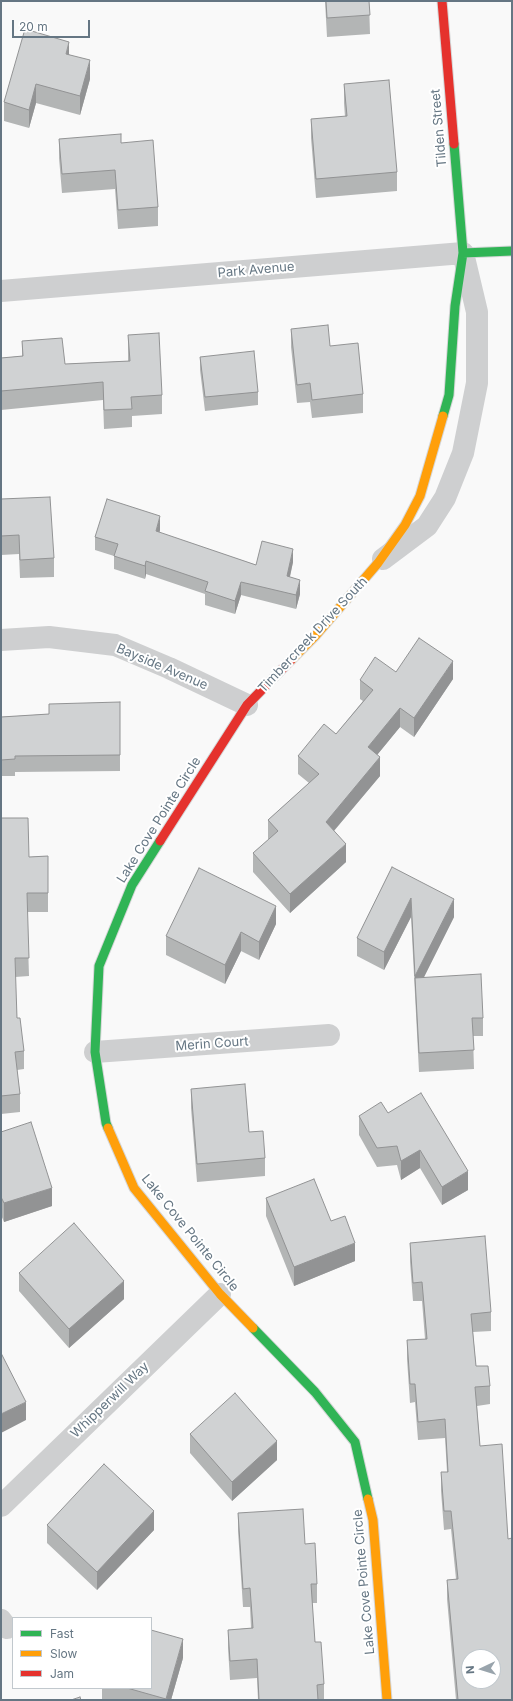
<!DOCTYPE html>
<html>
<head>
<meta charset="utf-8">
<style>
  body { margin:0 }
  #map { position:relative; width:513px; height:1701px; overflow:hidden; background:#f9f9f9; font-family:Inter,sans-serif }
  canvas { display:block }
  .frame { position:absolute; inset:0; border:2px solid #657683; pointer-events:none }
  .legend { position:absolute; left:12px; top:1617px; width:140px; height:72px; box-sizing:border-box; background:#fff; border:1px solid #c1c8cd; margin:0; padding:5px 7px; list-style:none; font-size:12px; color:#657683 }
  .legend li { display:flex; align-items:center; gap:8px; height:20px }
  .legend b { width:20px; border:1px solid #c1c8cd }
  .north { position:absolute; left:461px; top:1649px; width:40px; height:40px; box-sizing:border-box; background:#fff; border:1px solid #c1c8cd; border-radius:50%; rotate:266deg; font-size:11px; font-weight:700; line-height:16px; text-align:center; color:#657683 }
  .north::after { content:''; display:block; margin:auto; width:14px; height:18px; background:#99a4ac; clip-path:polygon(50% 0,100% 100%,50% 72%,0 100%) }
  .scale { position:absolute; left:12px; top:20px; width:78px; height:18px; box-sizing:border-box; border:2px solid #657683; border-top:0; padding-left:5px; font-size:12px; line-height:14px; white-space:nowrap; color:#657683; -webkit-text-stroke:3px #fff; paint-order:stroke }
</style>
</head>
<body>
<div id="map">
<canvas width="513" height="1701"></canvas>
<div class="frame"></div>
<ul class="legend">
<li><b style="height:5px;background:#30b455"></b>Fast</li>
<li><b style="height:5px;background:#ff9f0a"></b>Slow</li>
<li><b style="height:5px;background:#e5322d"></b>Jam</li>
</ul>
<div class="north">N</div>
<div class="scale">20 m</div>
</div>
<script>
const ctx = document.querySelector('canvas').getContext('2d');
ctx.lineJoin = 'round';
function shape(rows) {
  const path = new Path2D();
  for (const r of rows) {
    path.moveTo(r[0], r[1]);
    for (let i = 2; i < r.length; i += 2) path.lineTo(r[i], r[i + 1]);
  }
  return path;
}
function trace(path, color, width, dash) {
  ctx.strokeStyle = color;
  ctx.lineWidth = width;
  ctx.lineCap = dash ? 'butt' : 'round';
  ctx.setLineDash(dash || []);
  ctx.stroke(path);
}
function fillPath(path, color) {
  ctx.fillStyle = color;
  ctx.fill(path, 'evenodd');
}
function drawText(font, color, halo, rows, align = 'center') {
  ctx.font = font + ' Inter,sans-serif';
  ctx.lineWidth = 4;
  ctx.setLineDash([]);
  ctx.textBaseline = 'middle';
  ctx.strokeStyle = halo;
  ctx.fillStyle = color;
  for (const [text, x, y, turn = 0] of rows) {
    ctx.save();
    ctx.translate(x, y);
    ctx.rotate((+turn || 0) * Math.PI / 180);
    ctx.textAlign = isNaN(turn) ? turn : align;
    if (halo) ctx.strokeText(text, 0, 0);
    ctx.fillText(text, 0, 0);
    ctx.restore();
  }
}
const fast = shape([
  [463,253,512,251],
  [443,416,449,395,455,306,463,253,454,144],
  [108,1128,106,1123,95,1052,99,966,132,885,160,841],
  [253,1328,315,1392,355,1442,368,1499]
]);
const slow = shape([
  [291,660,316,635,378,563,405,525,420,496,443,416],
  [108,1128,134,1188,220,1294,253,1328],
  [368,1499,373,1520,387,1700]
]);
const jam = shape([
  [442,1,454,144],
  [160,841,247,705,291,660]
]);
trace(fast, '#d5d6d7', 11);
trace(slow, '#d5d6d7', 11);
trace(jam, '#d5d6d7', 11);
trace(shape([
  [1,291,463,253,477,312,477,383,463,453,445,498,427,526,383,559],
  [1,640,49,637,115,645,169,668,247,705],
  [95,1052,329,1035],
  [1,1506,220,1294],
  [1,1620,7,1628]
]), '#cecfd0', 22);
trace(fast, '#30b455', 9);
trace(slow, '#ff9f0a', 9);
trace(jam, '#e5322d', 9);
fillPath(shape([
  [325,1,369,1,370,34,327,37],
  [69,54,90,79,80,115,36,103,29,128,4,121,4,102],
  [344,84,397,172,397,191,316,198,311,138,311,119,345,117,344,103],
  [59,139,121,143,158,207,158,226,118,229,115,189,62,193,59,158],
  [291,329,330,346,363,394,363,413,312,418,310,402,297,403,291,347],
  [128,335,162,395,162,414,132,416,132,427,104,429,103,400,1,410,1,358,22,356,22,341,65,364,128,361],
  [200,357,258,392,258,405,205,411,200,370],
  [1,499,54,558,54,577,20,578,19,554,1,555],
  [160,530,159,533,256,565,293,562,290,577,300,594,296,609,241,595,235,614,205,605,205,594,146,574,145,579,114,569,114,556,95,550,95,537],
  [396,672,453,679,414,737,400,727,377,755,380,776,334,831,346,862,290,913,253,872,253,853,269,839,268,839,268,820,309,783,298,774,298,756,336,734,363,701,360,699,360,680],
  [120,702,120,771,15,772,15,776,1,776,1,717,49,714],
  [1,818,29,857,48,856,48,912,27,912,29,976,15,977,17,1018,24,1051,24,1069,17,1070,20,1094,20,1112,1,1114],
  [392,867,454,917,424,977,483,1018,483,1036,473,1036,474,1069,419,1072,411,917,384,970,357,956,357,938],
  [276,924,259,960,241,951,225,984,166,955,166,936],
  [191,1089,249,1132,265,1158,265,1176,197,1182,191,1108],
  [388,1113,468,1190,442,1205,420,1168,401,1180,397,1165,377,1167,359,1135,359,1116],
  [1,1132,52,1206,4,1222,1,1215],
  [266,1198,331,1221,355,1261,294,1286,266,1216],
  [410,1243,491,1312,491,1331,473,1332,476,1366,490,1386,490,1404,477,1406,480,1446,512,1700,456,1700,447,1599,447,1580,456,1579,451,1529,444,1530,441,1491,441,1472,447,1472,445,1438,418,1440,415,1402,410,1403,407,1359,407,1340,425,1339,422,1301,413,1301,410,1262],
  [19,1273,124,1299,69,1348,19,1291],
  [190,1434,277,1460,232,1501,190,1453],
  [238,1513,305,1544,317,1584,317,1603,312,1603,315,1642,324,1684,324,1700,258,1700,257,1678,230,1680,228,1648,228,1630,251,1628,250,1607,243,1607,238,1531],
  [47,1525,154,1530,97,1590,47,1543],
  [183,1658,171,1700,104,1700,102,1699,102,1688,151,1688]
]), '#b3b5b5');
fillPath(shape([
  [69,42,69,60,66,54],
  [90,60,90,79,80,115,80,96],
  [36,84,36,103,29,128,29,110],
  [160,516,160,530,156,545,156,531],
  [293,549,293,562,287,589,287,576],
  [146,561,146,574,145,579,145,566],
  [300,580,300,594,296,609,296,595],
  [241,582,241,595,235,614,235,601],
  [453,661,453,679,414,737,414,718],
  [400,708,400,727,368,766,368,747],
  [380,757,380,776,326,840,326,822],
  [346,844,346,862,290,913,290,894],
  [411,898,411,917,384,970,384,952],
  [454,899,454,917,416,993,415,978,415,995,415,976],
  [276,906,276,924,259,960,259,942],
  [241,932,241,951,225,984,225,965],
  [420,1150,420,1168,401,1180,401,1161],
  [468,1171,468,1190,442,1205,442,1187],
  [52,1188,52,1206,4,1222,4,1203],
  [355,1243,355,1261,294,1286,294,1267],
  [124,1281,124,1299,69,1348,69,1329],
  [26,1402,26,1420,1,1433,1,1414],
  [277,1441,277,1460,232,1501,232,1482],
  [154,1511,154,1530,97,1590,97,1572],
  [183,1639,183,1658,171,1700,166,1700]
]), '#929394');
const building = shape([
  [326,1,369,1,370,15,327,18,326,1],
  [25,29,69,42,66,54,90,60,80,96,36,84,29,110,4,102,25,29],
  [389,80,397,172,316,179,311,119,347,116,344,84,389,80],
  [121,134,121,143,153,140,158,207,118,210,115,170,62,174,59,139,121,134],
  [328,325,330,346,358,343,363,394,312,400,310,383,297,385,291,329,328,325],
  [159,333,162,395,131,397,132,409,104,410,103,382,1,391,1,358,23,356,22,341,62,338,65,364,130,361,128,335,159,333],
  [254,351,258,392,205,397,200,357,254,351],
  [50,497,54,558,20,560,19,535,1,536,1,499,50,497],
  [107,499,160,516,156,531,256,565,262,541,293,549,287,576,300,580,296,595,241,582,235,601,205,591,208,582,146,561,145,566,114,556,118,544,95,537,107,499],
  [419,638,453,661,414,718,400,708,368,747,380,757,326,822,346,844,290,894,253,853,278,831,268,820,319,774,298,756,324,724,336,734,373,690,360,680,375,657,396,672,419,638],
  [120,702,120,755,15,756,15,759,1,760,1,717,49,714,49,704,120,702],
  [1,818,28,818,29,857,48,856,48,893,27,893,29,958,15,958,17,1018,20,1018,24,1051,15,1052,20,1094,1,1096,1,818],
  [392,867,454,899,415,976,411,898,384,952,357,938,392,867],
  [199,868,276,906,259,942,241,932,225,965,166,936,199,868],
  [481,974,483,1018,472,1018,474,1050,419,1053,415,978,481,974],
  [245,1084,249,1132,263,1131,265,1158,197,1164,191,1089,245,1084],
  [421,1093,468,1171,442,1187,420,1150,401,1161,397,1146,377,1148,359,1116,381,1102,388,1113,421,1093],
  [31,1122,52,1188,4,1203,1,1197,1,1132,31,1122],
  [314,1179,331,1221,345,1216,355,1243,294,1267,266,1198,314,1179],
  [74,1223,124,1281,69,1329,19,1273,74,1223],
  [485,1236,491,1312,471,1314,476,1366,488,1366,490,1386,475,1387,480,1446,502,1444,508,1539,512,1538,512,1700,458,1700,447,1580,458,1579,451,1511,444,1511,441,1472,448,1472,445,1419,418,1422,415,1384,410,1384,407,1340,427,1339,422,1282,413,1283,410,1243,485,1236],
  [469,1657,493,1657,493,1681,469,1681,469,1657],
  [1,1353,26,1402,1,1414,1,1353],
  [235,1393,277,1441,232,1482,190,1434,235,1393],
  [104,1464,154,1511,97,1572,47,1525,104,1464],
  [303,1509,305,1544,315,1543,317,1584,311,1584,315,1642,321,1642,324,1684,317,1685,318,1700,259,1700,257,1659,230,1661,228,1630,253,1628,250,1588,243,1589,238,1513,303,1509],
  [151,1630,183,1639,166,1699,127,1688,151,1688,151,1630],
  [80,1697,81,1700,71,1700,80,1697]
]);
fillPath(building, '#d0d2d3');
trace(building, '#929394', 1);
drawText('13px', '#657683', '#fff', [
  ["Tilden Street",439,128,-95],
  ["Park Avenue",256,270,-5],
  ["Timbercreek Drive South",313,635,-47],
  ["Bayside Avenue",162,667,23],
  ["Lake Cove Pointe Circle",159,820,-58],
  ["Merin Court",212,1044,-4],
  ["Lake Cove Pointe Circle",190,1233,51],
  ["Whipperwill Way",110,1400,-44],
  ["Lake Cove Pointe Circle",364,1582,-95]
]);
</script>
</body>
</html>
